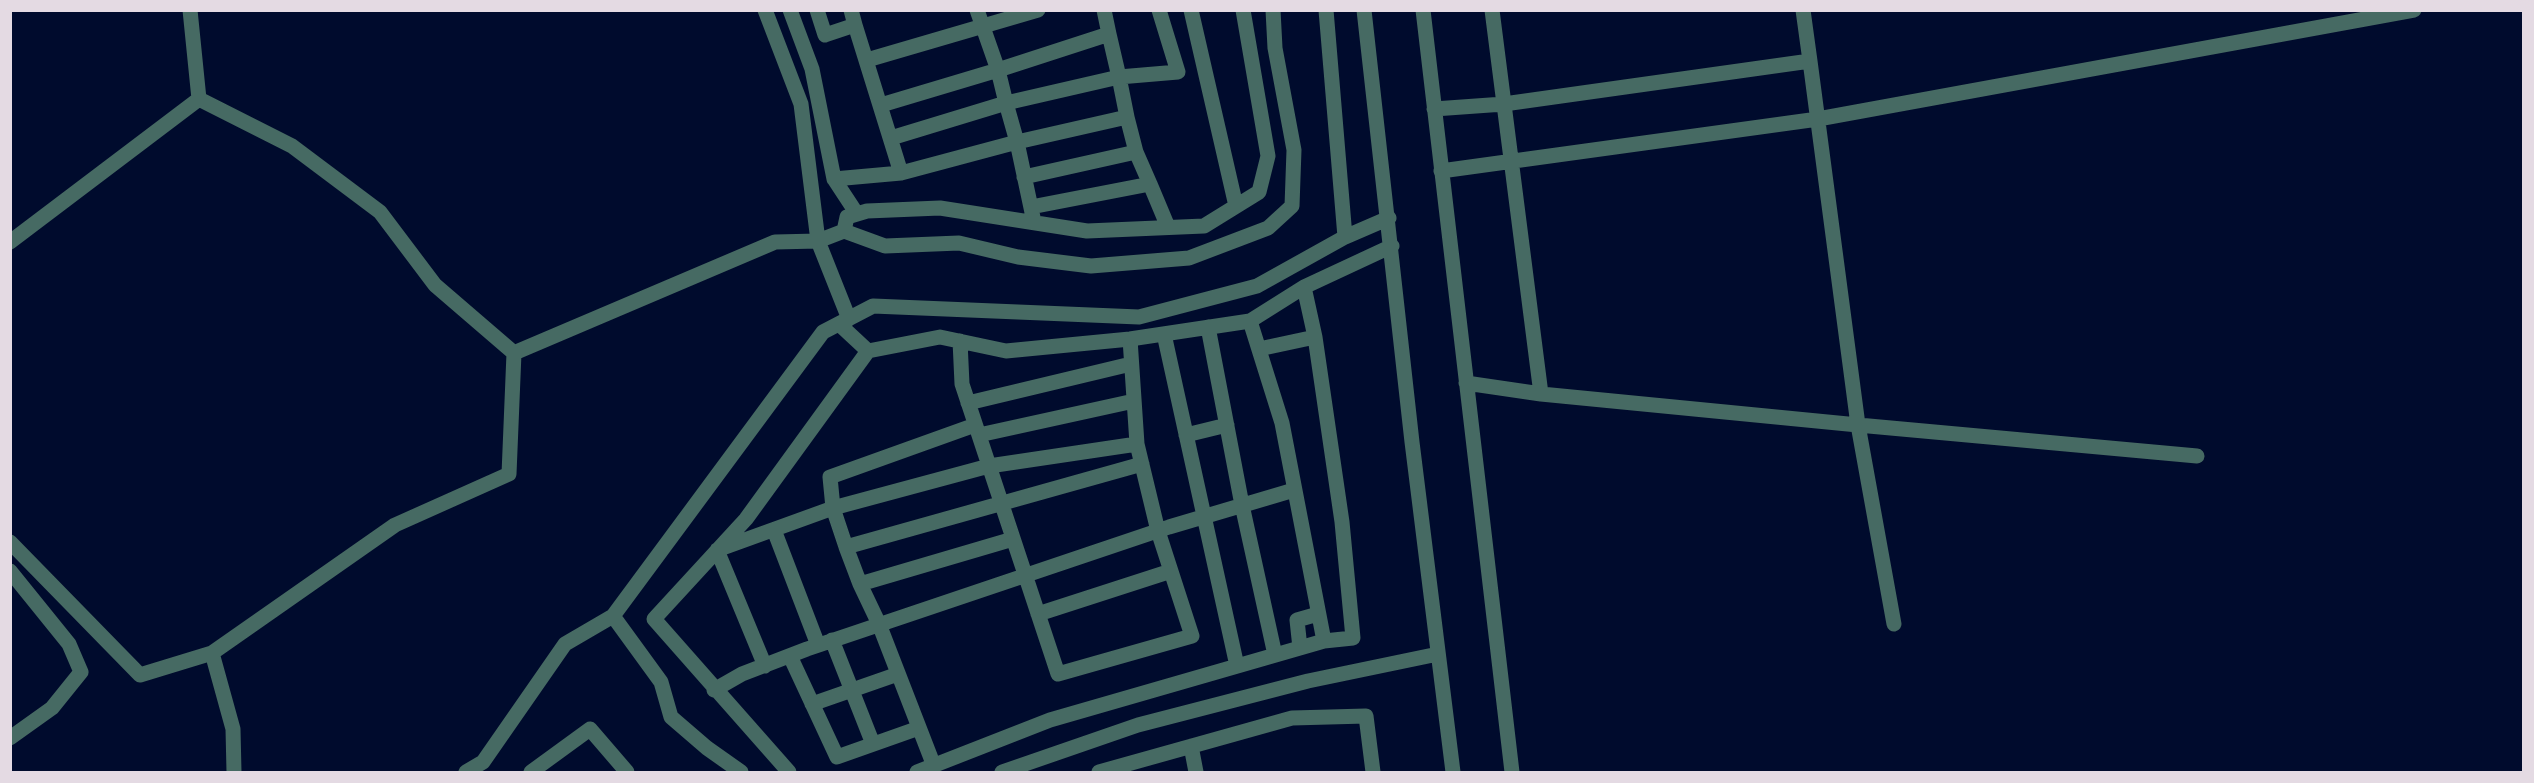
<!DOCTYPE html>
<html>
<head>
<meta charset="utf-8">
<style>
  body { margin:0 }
  #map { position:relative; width:2534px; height:783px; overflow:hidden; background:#2d1f2b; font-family:"Nunito Sans",sans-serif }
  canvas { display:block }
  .frame { position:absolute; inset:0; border:12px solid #e4dae3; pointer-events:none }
</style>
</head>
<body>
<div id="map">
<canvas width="2534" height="783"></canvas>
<div class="frame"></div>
</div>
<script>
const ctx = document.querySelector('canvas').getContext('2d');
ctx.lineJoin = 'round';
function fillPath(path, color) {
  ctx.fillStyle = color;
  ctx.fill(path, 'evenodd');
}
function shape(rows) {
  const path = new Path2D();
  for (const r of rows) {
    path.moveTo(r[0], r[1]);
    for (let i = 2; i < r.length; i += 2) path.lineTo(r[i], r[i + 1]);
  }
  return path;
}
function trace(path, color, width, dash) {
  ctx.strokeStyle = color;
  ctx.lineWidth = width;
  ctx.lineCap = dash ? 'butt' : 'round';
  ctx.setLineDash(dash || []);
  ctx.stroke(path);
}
fillPath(shape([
  [11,11,2523,11,2523,772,11,772]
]), '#000b2d');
trace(shape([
  [190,10,199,99,292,146,380,212,435,285,514,353,775,242,818,241,801,104,765,10],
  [790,10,812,69,834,179,857,214],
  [817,10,825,35,855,25,851,10],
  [1191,10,1236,206],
  [1326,10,1345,237],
  [1364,10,1412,442,1453,772],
  [1423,10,1512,772],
  [855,25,901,173],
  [867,60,1038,10],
  [881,105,998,70,977,10],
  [1434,109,1504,104,1810,61,1803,10],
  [1127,117,1119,77,1178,72,1159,10],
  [891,138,1006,103,998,70,1109,34,1104,10],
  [1441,171,1818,119,2414,10],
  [1024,177,1136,152,1127,117,1017,142,1006,103,1119,77,1109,34],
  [834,179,901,173,1017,142,1034,222],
  [1150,184,1168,227],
  [1031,207,1150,184,1136,152],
  [844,231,847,217,867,211,940,208,1087,231,1204,226,1259,192,1268,156,1243,10],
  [10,242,199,99],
  [1304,287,1315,337,1342,522,1353,638,1324,641,1282,423,1250,321,1304,287,1392,246],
  [849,319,818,241,844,231,885,246,959,243,1018,257,1091,266,1189,258,1268,228,1292,206,1294,150,1275,48,1273,10],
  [839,324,868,351,940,337,1006,351,1130,339,1250,321],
  [1208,327,1242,505,1275,655],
  [1164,334,1237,666],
  [960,341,962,384,1058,674,1192,636,1158,531,1137,444,1130,339],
  [1259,349,1315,337],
  [1466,383,1541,394,1492,10],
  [1541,394,1858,425,1810,61],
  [968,403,1131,364],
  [975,425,830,477,833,508,989,466,1137,444],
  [979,435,1134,401],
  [1186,435,1227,425],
  [774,530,818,645],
  [1013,539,860,584,846,547,1142,464],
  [10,542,140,675,212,653,395,525,509,474,514,353],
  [10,571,69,644,81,672,52,708,10,738],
  [860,584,879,624,934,766],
  [1038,614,1171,571],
  [1894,624,1858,425,2197,456],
  [832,640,873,744],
  [1300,648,1297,620,1318,614],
  [212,653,233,729,234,772],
  [790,656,837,757,919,728],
  [765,666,717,550,833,508,846,547],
  [714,690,742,674,807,649,1169,527,1294,490],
  [812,704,898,674],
  [1191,746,1196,772],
  [466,772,483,762,565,644,613,616],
  [531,772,590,729,627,772],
  [741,772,707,748,671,717,661,682,613,616,823,332,873,306,1139,317,1257,286,1345,237,1389,218],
  [789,772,654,619,746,519,868,351],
  [917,772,1050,720,1324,641],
  [1002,772,1138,725,1308,681,1438,654],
  [1099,772,1292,718,1366,716,1373,772]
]), '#466a63', 15);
</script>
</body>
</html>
